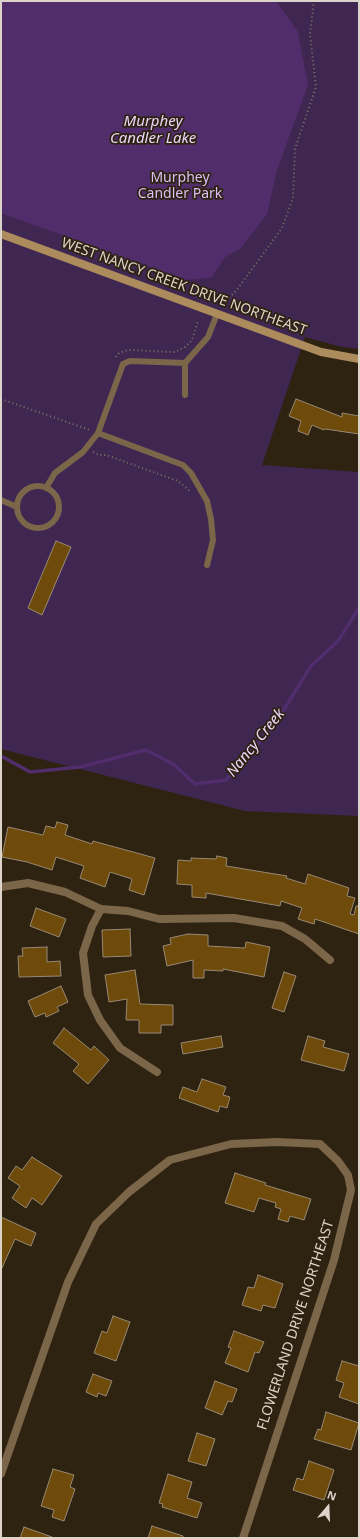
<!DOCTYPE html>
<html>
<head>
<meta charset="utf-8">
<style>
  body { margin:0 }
  #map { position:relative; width:360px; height:1539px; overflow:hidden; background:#2e2210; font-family:"Noto Sans",sans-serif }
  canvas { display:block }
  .frame { position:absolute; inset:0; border:2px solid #dcd4c9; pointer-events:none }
  .north { position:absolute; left:308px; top:1487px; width:40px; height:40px; -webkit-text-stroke:3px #2e2210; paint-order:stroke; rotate:19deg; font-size:11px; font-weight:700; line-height:16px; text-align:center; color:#dcd4c9 }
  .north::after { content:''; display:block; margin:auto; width:14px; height:18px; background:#dcd4c9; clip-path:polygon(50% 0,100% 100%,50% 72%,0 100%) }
</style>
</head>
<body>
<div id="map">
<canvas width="360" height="1539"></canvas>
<div class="frame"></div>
<div class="north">N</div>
</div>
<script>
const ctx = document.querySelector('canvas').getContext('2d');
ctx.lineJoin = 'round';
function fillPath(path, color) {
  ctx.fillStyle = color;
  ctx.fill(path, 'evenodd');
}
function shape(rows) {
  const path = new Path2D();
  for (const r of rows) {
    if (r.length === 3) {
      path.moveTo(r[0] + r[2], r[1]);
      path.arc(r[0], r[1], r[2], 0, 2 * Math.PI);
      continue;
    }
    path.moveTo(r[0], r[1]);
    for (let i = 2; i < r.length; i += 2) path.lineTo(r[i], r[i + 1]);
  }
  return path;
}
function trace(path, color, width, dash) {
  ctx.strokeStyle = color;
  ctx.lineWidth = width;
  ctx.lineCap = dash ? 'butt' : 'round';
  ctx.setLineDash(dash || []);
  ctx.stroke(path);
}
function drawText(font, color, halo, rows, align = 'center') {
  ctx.font = font + ' "Noto Sans",sans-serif';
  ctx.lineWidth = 3.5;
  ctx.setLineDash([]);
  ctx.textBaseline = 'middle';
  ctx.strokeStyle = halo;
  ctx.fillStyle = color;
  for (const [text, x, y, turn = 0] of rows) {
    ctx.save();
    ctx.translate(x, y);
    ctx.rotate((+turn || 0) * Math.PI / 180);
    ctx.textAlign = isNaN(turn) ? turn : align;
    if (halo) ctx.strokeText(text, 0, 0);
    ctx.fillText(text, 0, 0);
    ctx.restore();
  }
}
fillPath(shape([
  [1,1,359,1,359,349,342,347,305,337,262,465,359,472,359,816,245,811,1,749]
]), '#3f2751');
fillPath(shape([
  [1,1,276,1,298,32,308,85,277,170,267,214,240,249,225,257,211,278,186,280,1,213]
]), '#512d6c');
trace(shape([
  [1,756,30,772,80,767,146,750,173,764,195,784,226,780,273,727,311,666,338,641,359,608]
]), '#512d6c', 3.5);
const building = shape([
  [296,399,342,417,342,413,359,416,359,434,325,429,324,430,312,425,308,435,298,431,301,421,289,416,296,399],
  [56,541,71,547,42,615,28,608,56,541],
  [57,822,68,825,65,835,92,844,93,841,155,858,144,895,129,890,132,879,110,872,105,887,80,878,84,866,56,857,52,870,27,862,2,857,8,827,43,835,46,826,55,828,57,822],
  [217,856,227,858,226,866,287,876,286,878,305,884,308,874,349,888,347,896,355,898,350,914,354,915,356,906,359,906,359,934,315,919,314,924,298,919,302,908,281,901,280,906,206,893,206,898,192,897,192,885,177,884,178,860,191,861,191,858,216,859,217,856],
  [36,908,66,919,59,937,30,926,36,908],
  [130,929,131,956,103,957,102,930,130,929],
  [188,934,208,935,208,946,245,948,246,942,270,947,264,977,223,969,223,971,204,970,204,978,193,978,193,960,167,966,163,946,171,944,170,938,188,934],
  [47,947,47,962,60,961,61,976,19,977,18,956,23,956,22,948,47,947],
  [135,970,140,1004,173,1005,173,1025,161,1025,161,1033,139,1033,139,1020,126,1020,127,999,109,1002,105,975,135,970],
  [284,972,296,976,284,1012,272,1008,284,972],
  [61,986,68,1002,57,1007,59,1011,46,1017,45,1013,35,1017,28,1001,61,986],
  [64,1028,91,1050,94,1046,109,1060,88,1084,73,1071,79,1064,53,1043,64,1028],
  [221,1036,223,1047,183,1054,181,1043,221,1036],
  [308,1036,325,1041,323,1047,349,1054,344,1071,301,1060,308,1036],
  [202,1079,226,1087,223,1095,230,1097,227,1108,220,1106,218,1112,179,1098,183,1087,197,1092,202,1079],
  [32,1157,62,1176,42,1205,32,1198,26,1208,12,1198,20,1186,8,1178,16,1166,22,1170,32,1157],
  [235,1173,266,1183,265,1185,311,1199,304,1220,290,1216,288,1222,278,1219,281,1209,275,1207,276,1203,259,1198,254,1212,225,1203,235,1173],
  [1,1217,36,1233,31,1246,15,1239,1,1270,1,1217],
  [258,1275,283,1284,275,1308,263,1305,261,1311,242,1305,248,1287,254,1288,258,1275],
  [113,1316,130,1322,116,1361,94,1353,102,1331,107,1333,113,1316],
  [234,1331,264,1342,259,1353,255,1352,248,1372,225,1363,231,1348,228,1347,234,1331],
  [342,1361,359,1366,359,1404,339,1397,344,1383,336,1380,342,1361],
  [93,1374,112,1381,106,1396,98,1393,97,1397,86,1392,93,1374],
  [215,1381,237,1389,232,1402,228,1401,222,1415,205,1408,215,1381],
  [326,1412,359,1423,351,1450,314,1439,318,1429,321,1430,326,1412],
  [197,1433,215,1439,206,1466,188,1461,197,1433],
  [309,1461,334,1470,324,1500,293,1490,297,1478,303,1480,309,1461],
  [53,1469,74,1475,70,1487,75,1489,64,1521,52,1517,54,1510,41,1506,53,1469],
  [168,1474,192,1482,187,1498,202,1503,197,1518,162,1507,163,1504,159,1503,168,1474],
  [152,1526,183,1536,183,1538,148,1538,152,1526],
  [24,1527,52,1537,52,1538,20,1538,24,1527]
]);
fillPath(building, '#6e4a0b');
trace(building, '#988974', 1);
trace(shape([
  [219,304,227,300,236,291,282,228,293,198,295,149,316,87,310,34,314,1],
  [116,357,119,353,128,350,175,352,185,347,192,340,198,321],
  [1,399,90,430],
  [93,452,99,455,106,455,178,481,191,492]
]), '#7e7465', 2, [1, 3]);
trace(shape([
  [185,395,185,363,208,337,217,314],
  [98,433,183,465,191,473,207,501,211,519,213,540,207,565],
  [38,507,21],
  [46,488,55,473,83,452,98,433,123,364,130,361,185,363],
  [1,500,17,507]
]), '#7b664a', 6);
trace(shape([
  [1,887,28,883,65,892,101,909,128,911,159,919,234,918,282,926,305,939,330,960],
  [101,909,92,926,83,953,88,995,100,1020,120,1048,157,1072],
  [1,1474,68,1282,96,1224,129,1192,170,1160,231,1144,277,1142,320,1144,338,1161,348,1175,351,1190,334,1260,243,1538]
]), '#7b664a', 8);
trace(shape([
  [1,234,321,352,359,359]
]), '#ac8b5d', 8);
drawText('14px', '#ddbff7', '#2e2210', [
  ["Murphey",180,178],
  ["Candler Park",180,194]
]);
drawText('14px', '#dcd4c9', '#2e2210', [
  ["WEST NANCY CREEK DRIVE NORTHEAST",184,287,20],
  ["FLOWERLAND DRIVE NORTHEAST",296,1325,-72]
]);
drawText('italic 15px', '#ebd7fd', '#2e2210', [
  ["Murphey",153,122],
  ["Candler Lake",153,139],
  ["Nancy Creek",256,743,-51]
]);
</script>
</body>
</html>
